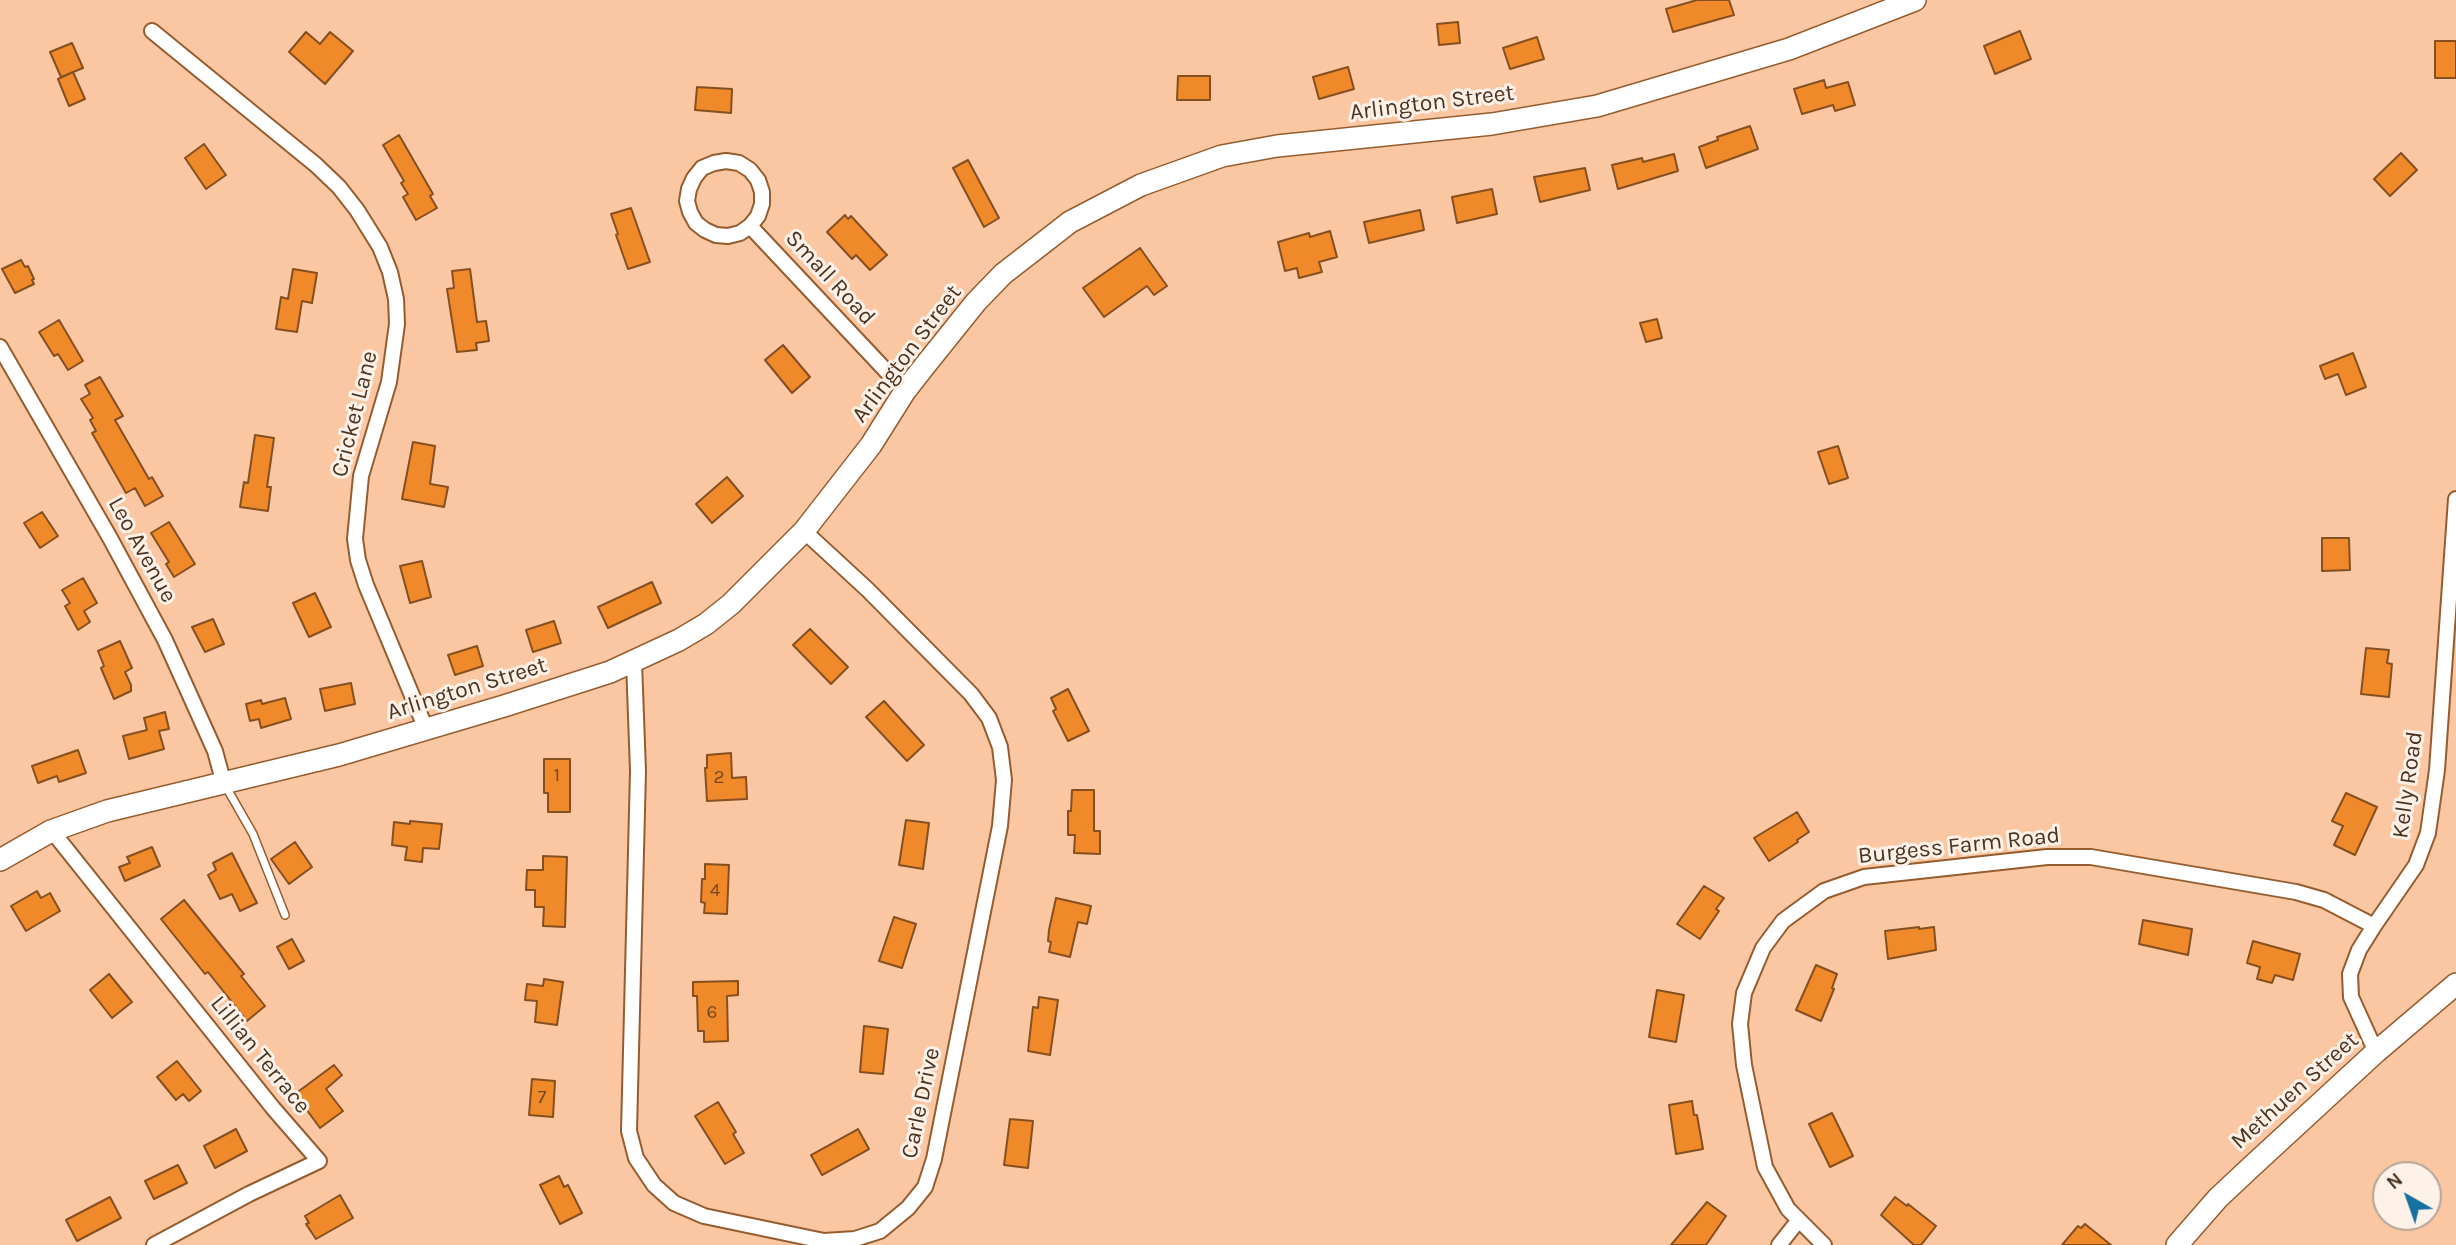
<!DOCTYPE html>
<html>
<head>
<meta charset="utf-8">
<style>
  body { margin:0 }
  #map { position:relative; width:2456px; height:1245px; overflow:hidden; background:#fac7a2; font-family:Karla,sans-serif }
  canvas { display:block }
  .north { position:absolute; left:2372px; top:1161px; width:70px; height:70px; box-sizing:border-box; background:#fef1e8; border:2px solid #b7a598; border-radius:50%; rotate:320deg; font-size:19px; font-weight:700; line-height:28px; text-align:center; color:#4c3320 }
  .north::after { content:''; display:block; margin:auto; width:24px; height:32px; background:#1571a0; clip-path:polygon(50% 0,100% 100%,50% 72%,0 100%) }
</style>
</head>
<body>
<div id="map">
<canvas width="2456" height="1245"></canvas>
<div class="north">N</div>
</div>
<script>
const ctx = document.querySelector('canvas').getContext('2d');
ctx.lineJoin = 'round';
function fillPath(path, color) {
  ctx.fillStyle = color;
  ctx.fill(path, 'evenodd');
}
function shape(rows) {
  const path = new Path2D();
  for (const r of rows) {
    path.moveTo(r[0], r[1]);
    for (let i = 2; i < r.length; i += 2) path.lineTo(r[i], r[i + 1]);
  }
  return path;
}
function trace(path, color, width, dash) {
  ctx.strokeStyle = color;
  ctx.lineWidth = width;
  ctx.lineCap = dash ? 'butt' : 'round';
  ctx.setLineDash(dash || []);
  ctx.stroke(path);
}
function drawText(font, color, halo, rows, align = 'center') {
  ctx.font = font + ' Karla,sans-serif';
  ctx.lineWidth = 6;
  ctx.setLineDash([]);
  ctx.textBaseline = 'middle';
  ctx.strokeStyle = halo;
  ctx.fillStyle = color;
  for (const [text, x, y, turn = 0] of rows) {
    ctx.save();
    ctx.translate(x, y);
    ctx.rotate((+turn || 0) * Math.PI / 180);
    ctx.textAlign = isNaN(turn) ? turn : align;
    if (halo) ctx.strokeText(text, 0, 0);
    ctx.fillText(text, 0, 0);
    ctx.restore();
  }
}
const building = shape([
  [1697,0,1729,0,1734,15,1673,32,1666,9,1697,0],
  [1458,22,1460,43,1439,45,1437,24,1458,22],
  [2020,31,2031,59,1995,74,1984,46,2020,31],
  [306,32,320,44,330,32,353,51,325,84,289,52,306,32],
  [1537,37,1544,59,1510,69,1503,48,1537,37],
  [2435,41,2456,41,2456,78,2435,78,2435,41],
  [72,43,83,68,61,77,50,52,72,43],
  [1348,67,1354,89,1319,99,1313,77,1348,67],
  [73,72,85,99,69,106,58,79,73,72],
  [1178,76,1210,76,1210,100,1177,100,1178,76],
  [1824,80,1826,88,1848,82,1855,105,1835,111,1833,105,1802,114,1794,89,1824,80],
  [697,87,732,89,731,113,695,110,697,87],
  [1750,126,1758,149,1706,168,1699,147,1718,140,1717,137,1750,126],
  [399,135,433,194,430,196,437,208,416,220,403,197,408,194,401,183,404,181,383,145,399,135],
  [204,144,226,175,206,189,185,158,204,144],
  [2401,153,2417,170,2390,196,2374,179,2401,153],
  [1674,154,1678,171,1618,189,1612,165,1642,158,1643,162,1674,154],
  [968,160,999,218,984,227,953,168,968,160],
  [1585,168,1590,190,1540,202,1534,177,1585,168],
  [1492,189,1497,214,1457,223,1452,197,1492,189],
  [631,208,650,262,628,269,616,235,618,234,611,214,631,208],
  [1420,210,1424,230,1369,243,1364,222,1420,210],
  [845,215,848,219,851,216,887,255,870,270,856,255,852,259,827,232,845,215],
  [1330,231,1337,257,1319,262,1322,272,1299,278,1297,268,1285,271,1278,242,1309,233,1310,237,1330,231],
  [1140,248,1167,286,1154,295,1147,286,1104,317,1083,288,1140,248],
  [21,260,25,267,28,266,34,279,32,280,34,284,15,293,2,269,21,260],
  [293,269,317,273,312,303,302,301,297,332,276,329,281,297,288,299,293,269],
  [470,269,477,322,486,321,489,341,476,343,477,350,457,352,447,289,454,288,452,271,470,269],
  [1657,319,1662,338,1646,342,1640,323,1657,319],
  [59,320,83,361,68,370,58,354,54,356,39,332,59,320],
  [783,345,810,377,792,393,765,360,783,345],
  [2353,353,2366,387,2346,395,2338,374,2325,379,2320,366,2353,353],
  [100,377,123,416,115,420,149,479,152,477,163,496,145,506,135,488,126,493,92,433,96,431,90,420,93,418,81,399,90,394,85,385,100,377],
  [255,435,274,438,267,487,271,487,268,511,240,507,244,482,248,483,255,435],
  [413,442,435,446,430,484,448,487,444,507,402,499,413,442],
  [1838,446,1848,478,1829,484,1818,452,1838,446],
  [727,477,743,496,712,523,696,504,727,477],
  [42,512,58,536,40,548,24,523,42,512],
  [169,522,195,564,174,577,166,564,169,562,151,533,169,522],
  [2322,538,2349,538,2350,570,2322,571,2322,538],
  [422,561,431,597,410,603,400,566,422,561],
  [83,578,97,603,84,611,90,622,78,630,65,606,70,603,62,590,83,578],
  [652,582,661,603,608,628,598,607,652,582],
  [315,593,331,627,309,637,293,603,315,593],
  [213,619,224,644,205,652,192,627,213,619],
  [554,621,561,643,533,652,526,630,554,621],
  [810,629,848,667,831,684,793,645,810,629],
  [120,641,132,668,125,672,131,685,131,691,114,699,101,668,104,666,98,651,120,641],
  [477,646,483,666,455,675,448,655,477,646],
  [2366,648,2389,650,2387,663,2392,664,2389,697,2361,694,2366,648],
  [351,683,355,704,325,711,320,689,351,683],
  [1068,689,1089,731,1068,741,1053,711,1056,709,1051,698,1068,689],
  [285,698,291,719,261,728,259,719,250,721,246,704,261,700,262,704,285,698],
  [884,701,924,745,907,761,866,717,884,701],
  [165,712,169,729,159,731,164,749,129,759,123,736,147,730,144,718,165,712],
  [78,750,86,773,59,782,57,776,38,783,32,766,78,750],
  [731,753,732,778,746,777,747,799,707,801,705,768,707,768,707,755,731,753],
  [544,759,570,759,570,812,548,812,548,793,544,793,544,759],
  [1072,790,1094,790,1094,831,1100,831,1100,854,1074,853,1075,835,1068,835,1068,811,1071,811,1072,790],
  [2346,793,2377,807,2355,855,2334,845,2343,826,2332,821,2346,793],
  [1797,812,1809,832,1797,840,1798,842,1769,861,1754,838,1797,812],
  [906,820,929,823,923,869,899,865,906,820],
  [410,821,442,824,439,849,423,848,422,862,405,860,407,847,392,845,394,822,410,824,410,821],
  [295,842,312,867,289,884,271,859,295,842],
  [152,847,160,866,125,881,119,867,130,863,127,857,152,847],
  [232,853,257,903,240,911,232,894,220,899,208,875,216,870,213,863,232,853],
  [543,856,567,857,565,927,543,926,544,907,535,907,535,890,526,890,527,870,543,870,543,856],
  [705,864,729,865,727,914,704,913,705,903,701,902,702,879,705,879,705,864],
  [1704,886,1724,898,1716,909,1719,911,1700,939,1677,924,1704,886],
  [37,891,41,898,50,893,60,911,26,931,11,906,37,891],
  [1056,898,1091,906,1087,924,1078,922,1070,957,1049,952,1051,942,1048,941,1049,930,1056,898],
  [184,900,244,974,241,976,265,1006,247,1021,208,972,205,974,161,919,184,900],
  [894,917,916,924,902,968,879,961,894,917],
  [2143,920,2192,929,2188,955,2139,944,2143,920],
  [1919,927,1919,929,1934,927,1936,950,1888,959,1885,931,1919,927],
  [292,939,304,961,289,969,277,947,292,939],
  [2253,941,2300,954,2293,980,2275,975,2272,983,2257,979,2260,967,2247,963,2253,941],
  [1816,965,1837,974,1832,988,1834,989,1821,1021,1796,1010,1816,965],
  [109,974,132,1002,112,1018,90,990,109,974],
  [544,979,563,982,557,1025,535,1022,537,1001,525,1000,527,984,543,986,544,979],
  [738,981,738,995,727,996,728,1041,704,1042,704,1031,698,1031,697,996,693,996,693,982,738,981],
  [1657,990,1684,995,1676,1042,1649,1037,1657,990],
  [1039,997,1058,1000,1050,1055,1028,1051,1033,1007,1038,1008,1039,997],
  [864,1026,888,1029,883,1074,860,1072,864,1026],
  [177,1061,201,1091,189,1101,183,1094,176,1100,157,1077,177,1061],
  [334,1065,342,1075,326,1089,343,1111,320,1128,295,1094,334,1065],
  [532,1079,555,1081,553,1117,529,1115,532,1079],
  [1692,1101,1694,1115,1697,1115,1703,1149,1676,1154,1669,1105,1692,1101],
  [718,1102,736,1132,733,1134,744,1153,725,1164,695,1116,718,1102],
  [1832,1113,1853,1156,1830,1167,1809,1124,1832,1113],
  [1010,1119,1033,1121,1028,1168,1004,1165,1010,1119],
  [236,1129,247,1151,215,1168,204,1146,236,1129],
  [858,1129,869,1149,822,1175,811,1155,858,1129],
  [178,1165,187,1183,154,1199,145,1181,178,1165],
  [559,1176,564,1187,568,1185,582,1213,560,1224,540,1185,559,1176],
  [340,1195,353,1218,316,1239,306,1224,309,1223,305,1216,340,1195],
  [110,1197,121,1218,77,1241,66,1220,110,1197],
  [1895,1197,1907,1206,1908,1204,1936,1226,1921,1245,1914,1245,1881,1215,1895,1197],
  [1707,1202,1726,1216,1706,1245,1671,1245,1707,1202],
  [2085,1224,2111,1245,2062,1245,2078,1226,2081,1228,2085,1224]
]);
fillPath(building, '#ef8929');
trace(building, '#864f20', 2);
const lane = shape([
  [225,785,253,834,285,915]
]);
const street = shape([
  [152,31,316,165,339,187,357,210,380,247,390,272,396,299,397,324,389,382,361,476,355,539,358,560,366,585,426,729],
  [750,226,740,233,728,236,716,235,705,230,696,223,690,212,687,201,689,189,694,178,702,168,714,163,726,161,739,163,750,170,758,180,762,192,762,204,758,216,750,226,905,391],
  [0,347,110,538,165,640,215,751,224,784],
  [634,662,638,771,629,1131,636,1158,654,1185,674,1203,704,1216,824,1241,855,1239,880,1231,908,1208,925,1187,934,1159,1000,826,1004,780,1000,747,989,718,971,694,868,590,804,531],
  [52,831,273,1108,319,1161,249,1194,154,1245],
  [2376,1052,2351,997,2350,974,2359,950,2374,926,2416,865,2428,833,2437,770,2456,499],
  [1779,1245,1798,1221],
  [1824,1245,1788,1209,1765,1167,1744,1065,1740,1024,1744,993,1763,948,1783,921,1824,891,1864,877,2047,857,2091,857,2296,892,2324,900,2374,926]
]);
const secondary = shape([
  [0,860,51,831,107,811,339,755,504,706,610,672,679,640,706,624,731,604,804,531,871,445,905,391,927,363,976,302,1003,274,1070,222,1141,185,1222,156,1277,146,1492,124,1597,106,1789,49,1915,0],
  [2177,1245,2218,1198,2250,1168,2376,1052,2456,984]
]);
trace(lane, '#955d2f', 10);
trace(street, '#955d2f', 18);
trace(secondary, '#955d2f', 24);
trace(lane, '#fff', 7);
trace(street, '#fff', 14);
trace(secondary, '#fff', 21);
drawText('19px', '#754822', null, [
  ["1",557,776],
  ["2",719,778],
  ["4",715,891],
  ["6",712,1013],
  ["7",542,1098]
]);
drawText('23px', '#4c3320', '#fef1e8', [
  ["Arlington Street",1432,103,-7],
  ["Small Road",830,278,47],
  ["Arlington Street",907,354,-53],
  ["Cricket Lane",355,414,-76],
  ["Leo Avenue",142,550,61],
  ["Arlington Street",467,689,-17],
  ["Kelly Road",2408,785,-82],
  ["Burgess Farm Road",1959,846,-6],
  ["Lillian Terrace",260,1055,51],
  ["Methuen Street",2295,1091,-42],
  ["Carle Drive",921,1103,-78]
]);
</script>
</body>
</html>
